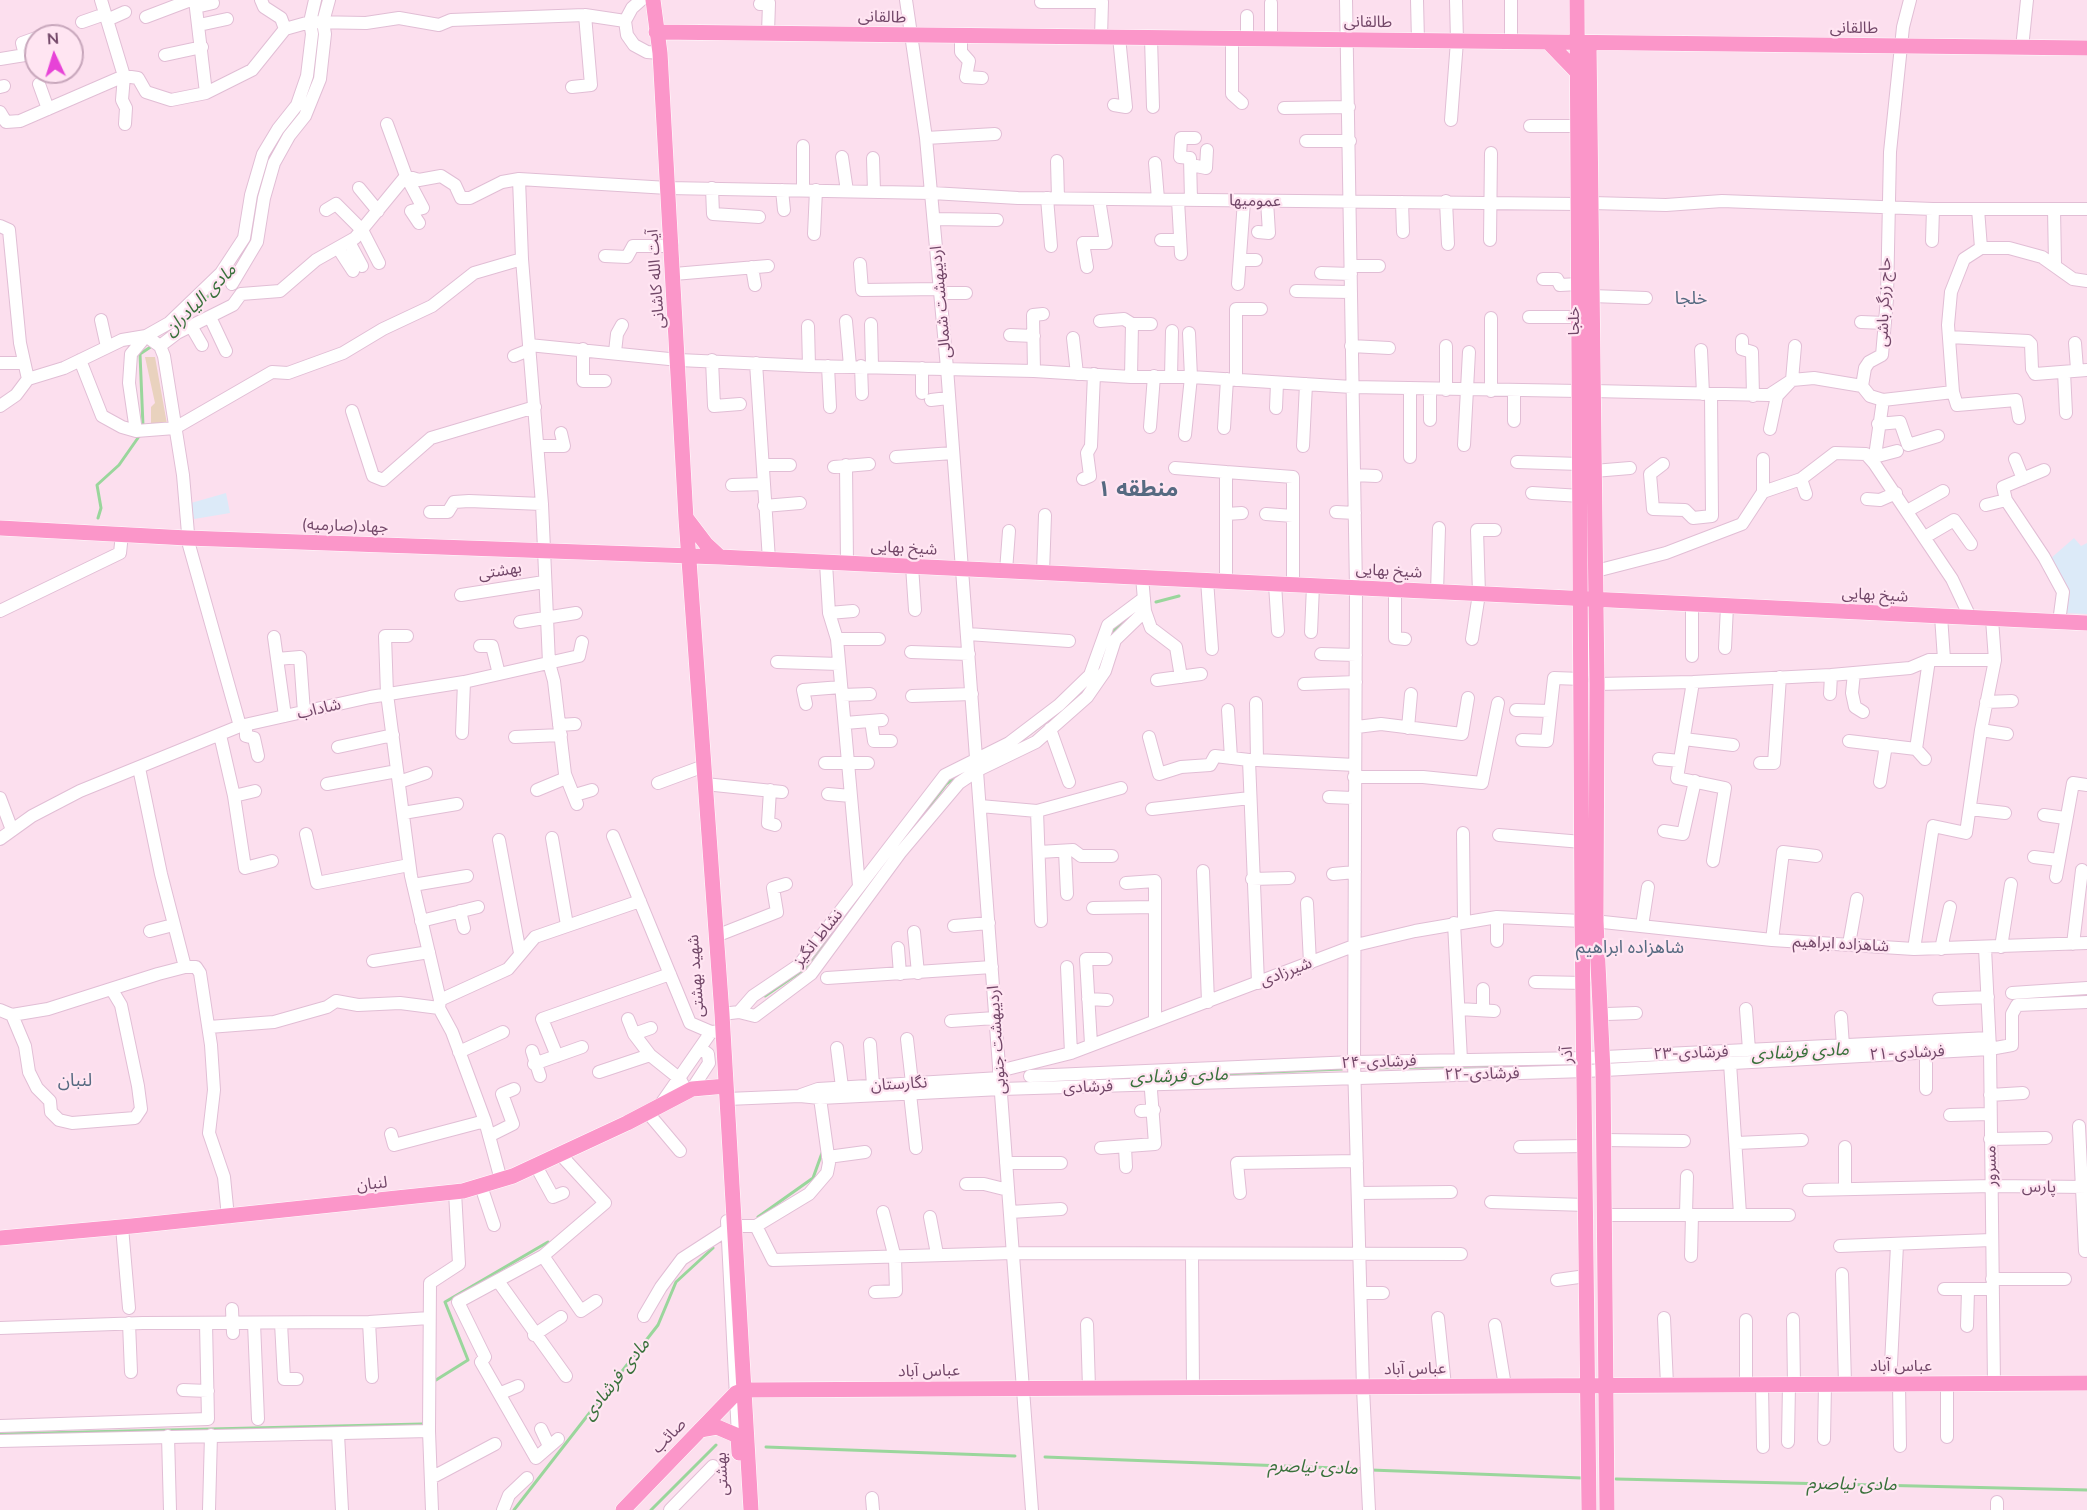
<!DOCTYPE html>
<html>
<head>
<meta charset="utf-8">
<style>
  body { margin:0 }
  #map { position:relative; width:2087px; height:1510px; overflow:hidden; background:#fcdfee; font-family:Mulish,sans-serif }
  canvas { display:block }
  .north { position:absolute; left:24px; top:24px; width:60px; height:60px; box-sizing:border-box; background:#ffe5f2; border:2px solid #c7a6bb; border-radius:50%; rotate:356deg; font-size:16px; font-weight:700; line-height:24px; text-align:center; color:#724768 }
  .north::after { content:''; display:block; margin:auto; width:21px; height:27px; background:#e743d7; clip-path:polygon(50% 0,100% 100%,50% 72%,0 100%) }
</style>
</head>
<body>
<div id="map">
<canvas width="2087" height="1510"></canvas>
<div class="north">N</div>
</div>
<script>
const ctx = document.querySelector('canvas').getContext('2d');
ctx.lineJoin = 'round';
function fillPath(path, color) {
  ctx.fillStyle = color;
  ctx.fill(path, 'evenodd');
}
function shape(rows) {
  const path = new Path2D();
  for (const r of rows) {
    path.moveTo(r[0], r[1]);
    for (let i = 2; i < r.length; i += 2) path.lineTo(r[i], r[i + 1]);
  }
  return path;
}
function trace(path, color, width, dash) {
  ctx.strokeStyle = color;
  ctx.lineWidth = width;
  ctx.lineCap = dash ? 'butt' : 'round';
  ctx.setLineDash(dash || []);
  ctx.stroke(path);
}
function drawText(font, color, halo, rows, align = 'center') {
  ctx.font = font + ' Mulish,"Noto Sans Arabic",sans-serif';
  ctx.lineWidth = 4.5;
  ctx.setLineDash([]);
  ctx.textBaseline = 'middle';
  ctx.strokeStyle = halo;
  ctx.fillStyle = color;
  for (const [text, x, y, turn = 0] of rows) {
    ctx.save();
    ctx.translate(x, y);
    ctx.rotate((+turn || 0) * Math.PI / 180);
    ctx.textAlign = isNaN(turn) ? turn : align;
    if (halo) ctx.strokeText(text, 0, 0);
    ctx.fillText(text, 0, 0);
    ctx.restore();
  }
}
fillPath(shape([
  [226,493,230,513,194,519,191,503],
  [2074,538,2081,546,2087,543,2087,614,2064,613,2067,587,2050,559]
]), '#dceaf8');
fillPath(shape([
  [145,357,155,357,167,424,151,426,151,407,155,403]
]), '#e9d2be');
trace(shape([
  [319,14,322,0],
  [315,68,317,41],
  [253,220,267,161,299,112],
  [243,255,248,241],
  [179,326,237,266],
  [143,426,140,354,152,346],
  [98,518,101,508,97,485,119,465,140,435],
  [1156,602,1179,596],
  [1111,638,1114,630,1122,622],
  [1064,708,1087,686],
  [1016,744,1056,714],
  [910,832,946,784,963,773],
  [765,996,809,966,844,919],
  [2061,997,2087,995],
  [1370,1068,1576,1064],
  [1153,1077,1342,1069],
  [1033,1082,1146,1077],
  [758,1217,813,1178,822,1153],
  [436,1380,468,1360,445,1302,548,1242],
  [0,1434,422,1424],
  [766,1447,1015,1456],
  [1045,1457,1364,1469],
  [1371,1470,1582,1478],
  [1616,1479,2087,1490],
  [514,1510,658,1325,676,1282,713,1248],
  [651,1510,716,1445]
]), '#9ad69c', 3);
const minor = shape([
  [101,0,124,76,122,100,126,108,125,124],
  [195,0,206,93],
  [261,0,264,7,281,18,285,29],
  [641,0,632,8,625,21,627,35,634,45,647,52,660,53],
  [906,0,926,138,947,368,1032,1510],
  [1346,0,1356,588,1354,1062,1363,1388,1369,1510],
  [1417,0,1418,41],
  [1511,0,1511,42],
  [1910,0,1903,27,1890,152,1887,299,1882,355,1869,362,1865,368,1862,386,1870,396,1883,400,1953,392],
  [1041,2,1102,2,1101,37],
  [1271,3,1271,39],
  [760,4,769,3,768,33],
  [196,7,213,3],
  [146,17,191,0],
  [107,20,125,12],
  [82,22,105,14],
  [199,25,227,19],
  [42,36,50,33],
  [961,36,961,52,969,61,966,77,982,78],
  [1151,38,1153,107],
  [1232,39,1232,94,1242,103],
  [1247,39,1247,16],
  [2022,48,2027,0],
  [165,55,202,47],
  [0,59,25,55,22,43,36,38],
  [39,84,48,109],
  [0,87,4,86],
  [572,87,591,85,585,15],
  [1114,105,1126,107,1119,37],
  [1284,108,1349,107],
  [0,112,6,122,20,121,124,76,138,78,146,92,171,100,206,93,252,70,285,29,310,22,366,23,399,18,439,25,451,20,585,15,625,21],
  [1451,120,1457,41,1456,0],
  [387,124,406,176,423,208,411,211,419,223],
  [1530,126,1578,126],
  [926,138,995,134],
  [1306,141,1350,141],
  [803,146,803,190],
  [842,157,847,191],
  [873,158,874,191],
  [1057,161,1058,198],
  [1155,163,1158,199],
  [1191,165,1206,168,1207,150],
  [519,179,522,259,542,504,549,663,554,681,565,774,577,804],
  [359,188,378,211],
  [712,188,713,214,759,217],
  [782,190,784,210],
  [1047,198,1051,246],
  [1178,200,1181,254],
  [1191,200,1190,158,1180,157,1181,138,1195,138],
  [1446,201,1448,244],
  [1402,202,1403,232],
  [1592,203,1666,205,1722,201,1933,209,2087,209],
  [1978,209,1981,248],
  [2054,209,2055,264],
  [326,210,336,204,362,230,379,263],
  [934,219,997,220],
  [0,226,9,230,20,343,28,379],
  [1258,232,1269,233,1267,201],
  [814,234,816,190],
  [1161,240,1180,240],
  [1490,240,1491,153],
  [1932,241,1933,209],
  [349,242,362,266],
  [338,248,353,271],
  [605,256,627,257,633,246,672,246],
  [1240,260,1256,260],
  [860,264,862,290,940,289],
  [1351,266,1379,266],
  [752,267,755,285],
  [1087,267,1083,243,1106,243,1099,199],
  [1321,273,1351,274],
  [674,274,768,266],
  [1543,279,1557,279,1560,285,1579,284],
  [232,284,257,242,264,198,274,163,289,136,305,116,320,79,325,34,323,22,329,0],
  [1238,284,1244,201],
  [1296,291,1350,292],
  [940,293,966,293],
  [241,294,280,291,316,260,355,238,406,176,419,180,441,176,455,185,461,198,470,198,502,182,519,179,668,188,932,193,1018,198,1578,204],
  [1592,296,1646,298],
  [210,317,226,351],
  [1529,317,1579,317],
  [101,320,107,347],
  [846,321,850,366],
  [1100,321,1124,319,1132,324,1131,377],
  [1861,322,1885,323],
  [871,324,872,366],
  [1132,324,1151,324],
  [191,326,202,345],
  [808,326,809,366],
  [1010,335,1034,336],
  [146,336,160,346,164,356,183,475,189,545,240,726],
  [1949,337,2028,341,2031,344,2032,369,2035,374,2087,370],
  [1073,338,1077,374],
  [1742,340,1742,349,1752,352,1753,396],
  [2075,343,2077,369],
  [529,345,679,360,809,366,1034,371,1131,377,1191,377,1352,387,1579,391],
  [160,346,177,333,233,305,241,294],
  [1351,346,1389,348],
  [583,349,583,381,605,381],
  [1701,350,1703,394],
  [615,352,617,334,622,325],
  [514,356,529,350],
  [80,360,102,416,122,427,136,431,175,428,272,372,288,373,343,353,383,329,432,306,474,273,522,259],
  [712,360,714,406,740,404],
  [0,363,24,363],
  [756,363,769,560],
  [828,366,830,407],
  [861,366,862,394],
  [1034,371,1033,315,1043,314],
  [2064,372,2066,413],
  [1171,377,1172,331],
  [1236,380,1236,309,1261,309],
  [1430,389,1430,420],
  [1446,390,1446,346],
  [1491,391,1491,318],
  [1593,391,1769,395,1792,380,1814,378,1862,386],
  [922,393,922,368],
  [931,400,948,398],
  [1883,400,1874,463,1952,579,1970,617],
  [0,406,16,395,28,379,64,368,122,340,146,336],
  [1276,408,1277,383],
  [352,411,373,476,383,480,431,438,535,407],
  [2019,418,2016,400,1957,405,1953,392,1948,325,1951,292,1964,259,1981,248,2009,248,2042,257,2073,279,2087,281],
  [1514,421,1514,391],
  [1878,424,1900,422,1908,445,1938,436],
  [1150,427,1154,376],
  [1224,428,1227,379],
  [1770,429,1777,396,1792,380,1795,346],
  [136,431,129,383,131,354,146,336,169,323,221,273,244,238,251,195,263,154,278,129,297,105,307,76,312,34,310,22,315,0],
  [1185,435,1191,377,1189,333],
  [1464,445,1469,352],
  [538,446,564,446,561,433],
  [1303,446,1306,384],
  [896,457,953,453],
  [1410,457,1410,388],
  [1874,457,1897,451],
  [2015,459,2023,479],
  [1517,462,1580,464],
  [1663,464,1650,474,1653,509,1685,510,1693,518,1712,516,1711,394],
  [763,465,790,465],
  [846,465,847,563],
  [834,467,869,464],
  [1175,468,1226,472],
  [1594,471,1630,468],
  [1354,475,1376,476],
  [1083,479,1090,476,1087,453,1091,446,1094,374],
  [1801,479,1806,494],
  [732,485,763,484],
  [1763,492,1801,479,1835,453,1866,454,1874,463],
  [1532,493,1581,496],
  [1867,499,1880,500,1896,493],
  [2006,500,2044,557,2063,592,2059,622],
  [1986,505,2006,500,2003,487,2044,470],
  [764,506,800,503],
  [1907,511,1943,491],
  [430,512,448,512,454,502,469,501,542,504],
  [1336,512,1355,513],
  [1226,514,1242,513],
  [1266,514,1293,516],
  [1925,537,1954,520,1971,544],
  [826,563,829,613,837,639,859,886],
  [912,566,915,610],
  [1006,571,1009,531],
  [1596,571,1666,553,1742,524,1763,492,1763,459],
  [1043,573,1045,515],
  [1142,577,1145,611,1151,628,1176,647,1181,677],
  [1207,580,1212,649],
  [1226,581,1226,472,1293,477,1293,585],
  [1275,584,1278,631],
  [1395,589,1395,638,1405,639],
  [1437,592,1439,528],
  [461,595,544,582],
  [0,611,120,553,122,534],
  [829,613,853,611],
  [1941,616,1944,659],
  [520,622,576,613],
  [1311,632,1313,586],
  [968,634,1069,641],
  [407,636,385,636,387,694,411,876,440,1000,439,1008,452,1032,485,1121,501,1180],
  [274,637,285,716],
  [837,639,879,639],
  [1472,639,1479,594,1477,530,1495,530],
  [480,646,492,646,499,674],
  [1725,648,1727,606],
  [911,652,969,654],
  [1321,654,1356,655],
  [1692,656,1692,604],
  [277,659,300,657,304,712],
  [777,662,839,664],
  [1854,673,1852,693,1855,707,1863,712],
  [1157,680,1201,674],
  [1693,682,1677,778,1725,788,1713,861],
  [1304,684,1356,682],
  [1597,684,1693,682,1831,675,1910,668,1929,660,1995,660],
  [1830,694,1831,675],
  [842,695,870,694],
  [912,696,972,694],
  [1986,702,2012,701],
  [1256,703,1257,760,1249,760,1258,983],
  [806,704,803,690,841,687],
  [1228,710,1231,758],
  [1516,710,1550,711],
  [871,721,874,741,891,741],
  [845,723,882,720],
  [246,725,246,736,254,738,258,756],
  [559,725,575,724],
  [1357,727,1381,724,1462,734,1468,698],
  [1408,728,1411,694],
  [1050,729,1069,782],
  [1981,730,2007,734],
  [462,733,464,682],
  [220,735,234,796,245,868,272,861],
  [515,737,561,735],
  [1149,737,1159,774,1181,767,1210,765,1215,756,1249,760],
  [1684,739,1733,745],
  [1522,740,1547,741,1554,678,1582,679],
  [1849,741,1916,749],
  [338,747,393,735],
  [1916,749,1929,660],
  [1916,749,1925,759],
  [1659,759,1680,761],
  [1257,760,1355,765],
  [825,763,868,763],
  [1760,763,1774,763,1780,677],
  [139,768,161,874,185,967],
  [1354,777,1423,777,1482,783,1498,703],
  [399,782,426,773],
  [1880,782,1886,745],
  [658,783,704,766],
  [327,784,397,771],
  [705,784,782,792],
  [537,790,566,778],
  [770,790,768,823,775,825],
  [828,794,851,796],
  [575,795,592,790],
  [234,796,255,791],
  [1329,797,1353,798],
  [0,798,12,830],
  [980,806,1037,811,1121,788],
  [1152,809,1250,798],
  [1970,809,2005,813],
  [1037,811,1041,921],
  [403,813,457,804],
  [2044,815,2065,818],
  [1664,831,1683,834,1695,781],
  [1463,833,1464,921],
  [306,834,317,883,409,865],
  [1499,835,1582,842],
  [613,836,690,1023,711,1032,723,1031],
  [552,838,567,925],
  [0,839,32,816,80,791,240,726,370,697,464,682,579,656,582,642],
  [499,840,520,953],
  [1065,851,1067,894],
  [1039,852,1073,850,1081,856,1112,856],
  [2034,857,2058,860],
  [1203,871,1208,1002],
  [1333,874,1355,872],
  [2056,877,2073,783,2087,785],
  [1252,879,1289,878],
  [1126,883,1155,881,1155,1020],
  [413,885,467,876],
  [1307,903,1310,963],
  [1093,908,1155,907],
  [460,911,464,928],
  [421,921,478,907],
  [1454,923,1461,1060],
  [954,926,989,923],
  [1642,926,1648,887],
  [150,931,173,925],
  [914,932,918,973],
  [716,936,777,912,773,888,786,884],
  [1772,940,1783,852,1816,856],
  [1497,941,1497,917],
  [1849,944,1857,899],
  [2073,944,2082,870],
  [2001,947,2011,884],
  [898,948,900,974],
  [1985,948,1990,1049,1994,1384],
  [1914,949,1933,826,1966,833,1981,730,1995,660,1992,619],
  [1941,949,1950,907],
  [373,961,429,952],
  [1067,967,1071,1053],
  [827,978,992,967],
  [1535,982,1584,983],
  [1483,989,1483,1010],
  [112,990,121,1005,138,1086,141,1109,135,1118,72,1123,59,1120,51,1112,50,1101,37,1088,29,1072,25,1046,12,1015,48,1009,158,974,185,967,196,967,200,973,211,1045,214,1090,209,1133,224,1177,228,1217],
  [2012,993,2087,988],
  [1088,999,1107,1000],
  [1939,999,1988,997],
  [440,1000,508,969,535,937,640,901],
  [1459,1009,1494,1011],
  [1746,1009,1749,1050],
  [0,1010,12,1015],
  [739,1012,753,996,799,965,945,775,1009,743,1059,705,1090,675,1108,625,1144,598],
  [722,1014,739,1012,755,1016,811,974,900,853,959,783,978,770,1036,742,1087,697,1105,671,1115,640,1145,611],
  [1607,1014,1636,1013],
  [1841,1017,1843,1046],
  [628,1019,634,1034,650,1055,680,1079,687,1092],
  [951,1021,995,1018],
  [209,1027,274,1022,327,1007,336,1001,358,1005,400,1003,439,1008],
  [634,1034,651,1028],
  [907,1039,912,1083],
  [870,1044,873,1085],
  [1091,1044,1086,959,1106,959],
  [837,1048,842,1087],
  [532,1051,540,1076],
  [459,1052,503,1032],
  [557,1056,542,1019,670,974],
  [1730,1063,1740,1214],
  [534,1064,582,1047],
  [999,1071,1071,1053,1356,945,1415,931,1497,917,1603,922,1772,940,1914,949,2087,943],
  [599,1072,650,1055],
  [1030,1076,1354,1062,1585,1058,1989,1038],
  [692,1089,709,1063,708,1054,701,1049],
  [1926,1089,1926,1052],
  [910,1094,916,1148],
  [801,1095,818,1089,1000,1078],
  [1990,1095,2023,1093],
  [727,1099,800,1096,820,1098,1001,1089,1586,1071,1990,1049,2012,1045,2012,1014,2017,1005,2087,1002],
  [661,1104,711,1032],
  [1141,1111,1154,1110],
  [648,1113,680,1151],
  [1950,1115,1990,1114],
  [2079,1126,2085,1251],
  [391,1134,394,1145,485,1121],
  [489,1136,513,1124,502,1094,514,1089],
  [1990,1139,2046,1138],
  [1603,1140,1684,1141],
  [1737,1143,1802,1140],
  [1125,1147,1126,1167],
  [1520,1147,1585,1146],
  [1101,1148,1155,1144,1150,1077],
  [828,1157,865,1152],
  [1006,1163,1061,1163],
  [536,1166,553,1197,563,1193],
  [966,1184,984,1184,1008,1190],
  [481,1186,494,1225],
  [1845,1189,1845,1147],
  [1809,1190,1992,1186,2087,1187],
  [1240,1193,1237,1163,1357,1161],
  [1359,1193,1451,1192],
  [1491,1202,1586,1205],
  [1010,1212,1061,1209],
  [1686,1214,1687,1176],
  [1604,1215,1789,1215],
  [930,1217,937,1254],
  [727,1221,738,1436],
  [756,1226,773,1260,1013,1253,1461,1254],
  [122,1227,129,1308],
  [1840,1246,1991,1240],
  [1192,1255,1193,1388],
  [543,1256,581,1311,596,1301],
  [1691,1256,1692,1216],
  [1842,1274,1845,1384],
  [1992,1279,2065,1279],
  [1557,1280,1586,1276],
  [498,1281,566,1376],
  [1944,1289,1993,1289],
  [875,1292,896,1291,895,1258,883,1212],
  [1361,1293,1383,1293],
  [232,1309,233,1333],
  [644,1316,661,1287,682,1259,733,1226,756,1226,809,1194,827,1173,829,1163,820,1098],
  [1438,1318,1445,1386],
  [1664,1318,1667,1385],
  [1793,1319,1794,1384],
  [1746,1320,1746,1385],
  [369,1322,372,1377],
  [129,1323,131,1372],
  [254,1323,258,1419],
  [281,1323,284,1379,297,1379],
  [1087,1324,1089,1388],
  [1495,1325,1505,1386],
  [1967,1326,1968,1290],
  [0,1328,143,1323,369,1322,429,1318],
  [534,1335,561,1317],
  [1890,1384,1897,1245],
  [1899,1384,1900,1446],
  [1947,1384,1947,1437],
  [1762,1385,1763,1447],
  [183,1390,208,1391],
  [501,1393,518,1386],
  [0,1426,208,1419,206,1323],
  [541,1429,549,1446],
  [338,1434,342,1510],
  [168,1436,170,1510],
  [558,1439,536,1458,481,1362,485,1357,458,1302,543,1256,605,1203,560,1154],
  [1824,1439,1825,1384],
  [0,1441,429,1431],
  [1788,1442,1789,1384],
  [431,1478,495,1444],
  [872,1498,873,1510],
  [1997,1502,1997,1510],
  [209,1510,211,1435],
  [432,1510,429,1431,430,1283,459,1264,455,1192],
  [503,1510,509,1495,527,1478],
  [670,1510,713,1466]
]);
const major = shape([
  [653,0,660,53,686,519,722,1014,751,1510],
  [1577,0,1582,921,1589,1510],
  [656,32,2087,48],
  [1549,43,1578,73],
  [1589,43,1597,684,1596,921,1603,1071,1607,1510],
  [687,519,706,544,720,557],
  [0,528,187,538,720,557,2087,623],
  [0,1238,132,1226,463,1191,513,1176,627,1123,692,1089,726,1086],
  [700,1430,717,1427,738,1436,739,1453],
  [623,1510,736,1393,744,1390,2087,1383]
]);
trace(minor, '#e1bed5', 14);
trace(major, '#fff', 16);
trace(minor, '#fff', 12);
trace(major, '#fb96c9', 15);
drawText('16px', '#724768', '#ffe5f2', [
  ["طالقانی",882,17,2],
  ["طالقانی",1368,22,1],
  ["طالقانی",1854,28,1],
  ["عمومیها",1255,201,1],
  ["آیت الله کاشانی",656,279,-94],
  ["اردیبهشت شمالی",941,302,-95],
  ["حاج زرگر باشی",1884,302,-88],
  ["خلجا",1574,321,-90],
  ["جهاد(صارمیه)",345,526,2],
  ["شیخ بهایی",904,548,3],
  ["بهشتی",500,571,-9],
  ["شیخ بهایی",1389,571,3],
  ["شیخ بهایی",1875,595,3],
  ["شاداب",319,709,-13],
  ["نشاط انگیز",818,938,-51],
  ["شاهزاده ابراهیم",1841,944,3],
  ["شیرزادی",1286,972,-21],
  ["شهید بهشتی",696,976,-94],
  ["اردیبهشت جنوبی",997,1040,-94],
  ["۲۳-فرشادی",1691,1053,-2],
  ["۲۱-فرشادی",1907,1053,-3],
  ["آذر",1567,1055,-92],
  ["۲۴-فرشادی",1379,1062,-2],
  ["۲۲-فرشادی",1482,1074,-1],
  ["نگارستان",899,1084,-3],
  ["فرشادی",1088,1087,-2],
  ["مسرور",1991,1166,-91],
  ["لنبان",372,1184,-6],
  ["پارس",2039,1187,1],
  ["عباس آباد",1901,1366],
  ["عباس آباد",1415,1369,-1],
  ["عباس آباد",929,1371,-1],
  ["صائب",669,1436,-46],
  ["بهشتی",722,1474,-93]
]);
drawText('18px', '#566a81', '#ffe5f2', [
  ["خلجا",1691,299],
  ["شاهزاده ابراهیم",1630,948],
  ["لنبان",75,1081]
]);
drawText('italic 18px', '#39713b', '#ffe5f2', [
  ["مادی الیادران",200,300,-45],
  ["مادی فرشادی",1800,1052,-3],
  ["مادی فرشادی",1179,1076,-2],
  ["مادی فرشادی",616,1379,-52],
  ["مادی نیاصرم",1313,1467,2],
  ["مادی نیاصرم",1852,1484,1]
]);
drawText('bold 22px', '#566a81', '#ffe5f2', [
  ["منطقه ۱",1138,489]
]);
</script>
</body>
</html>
